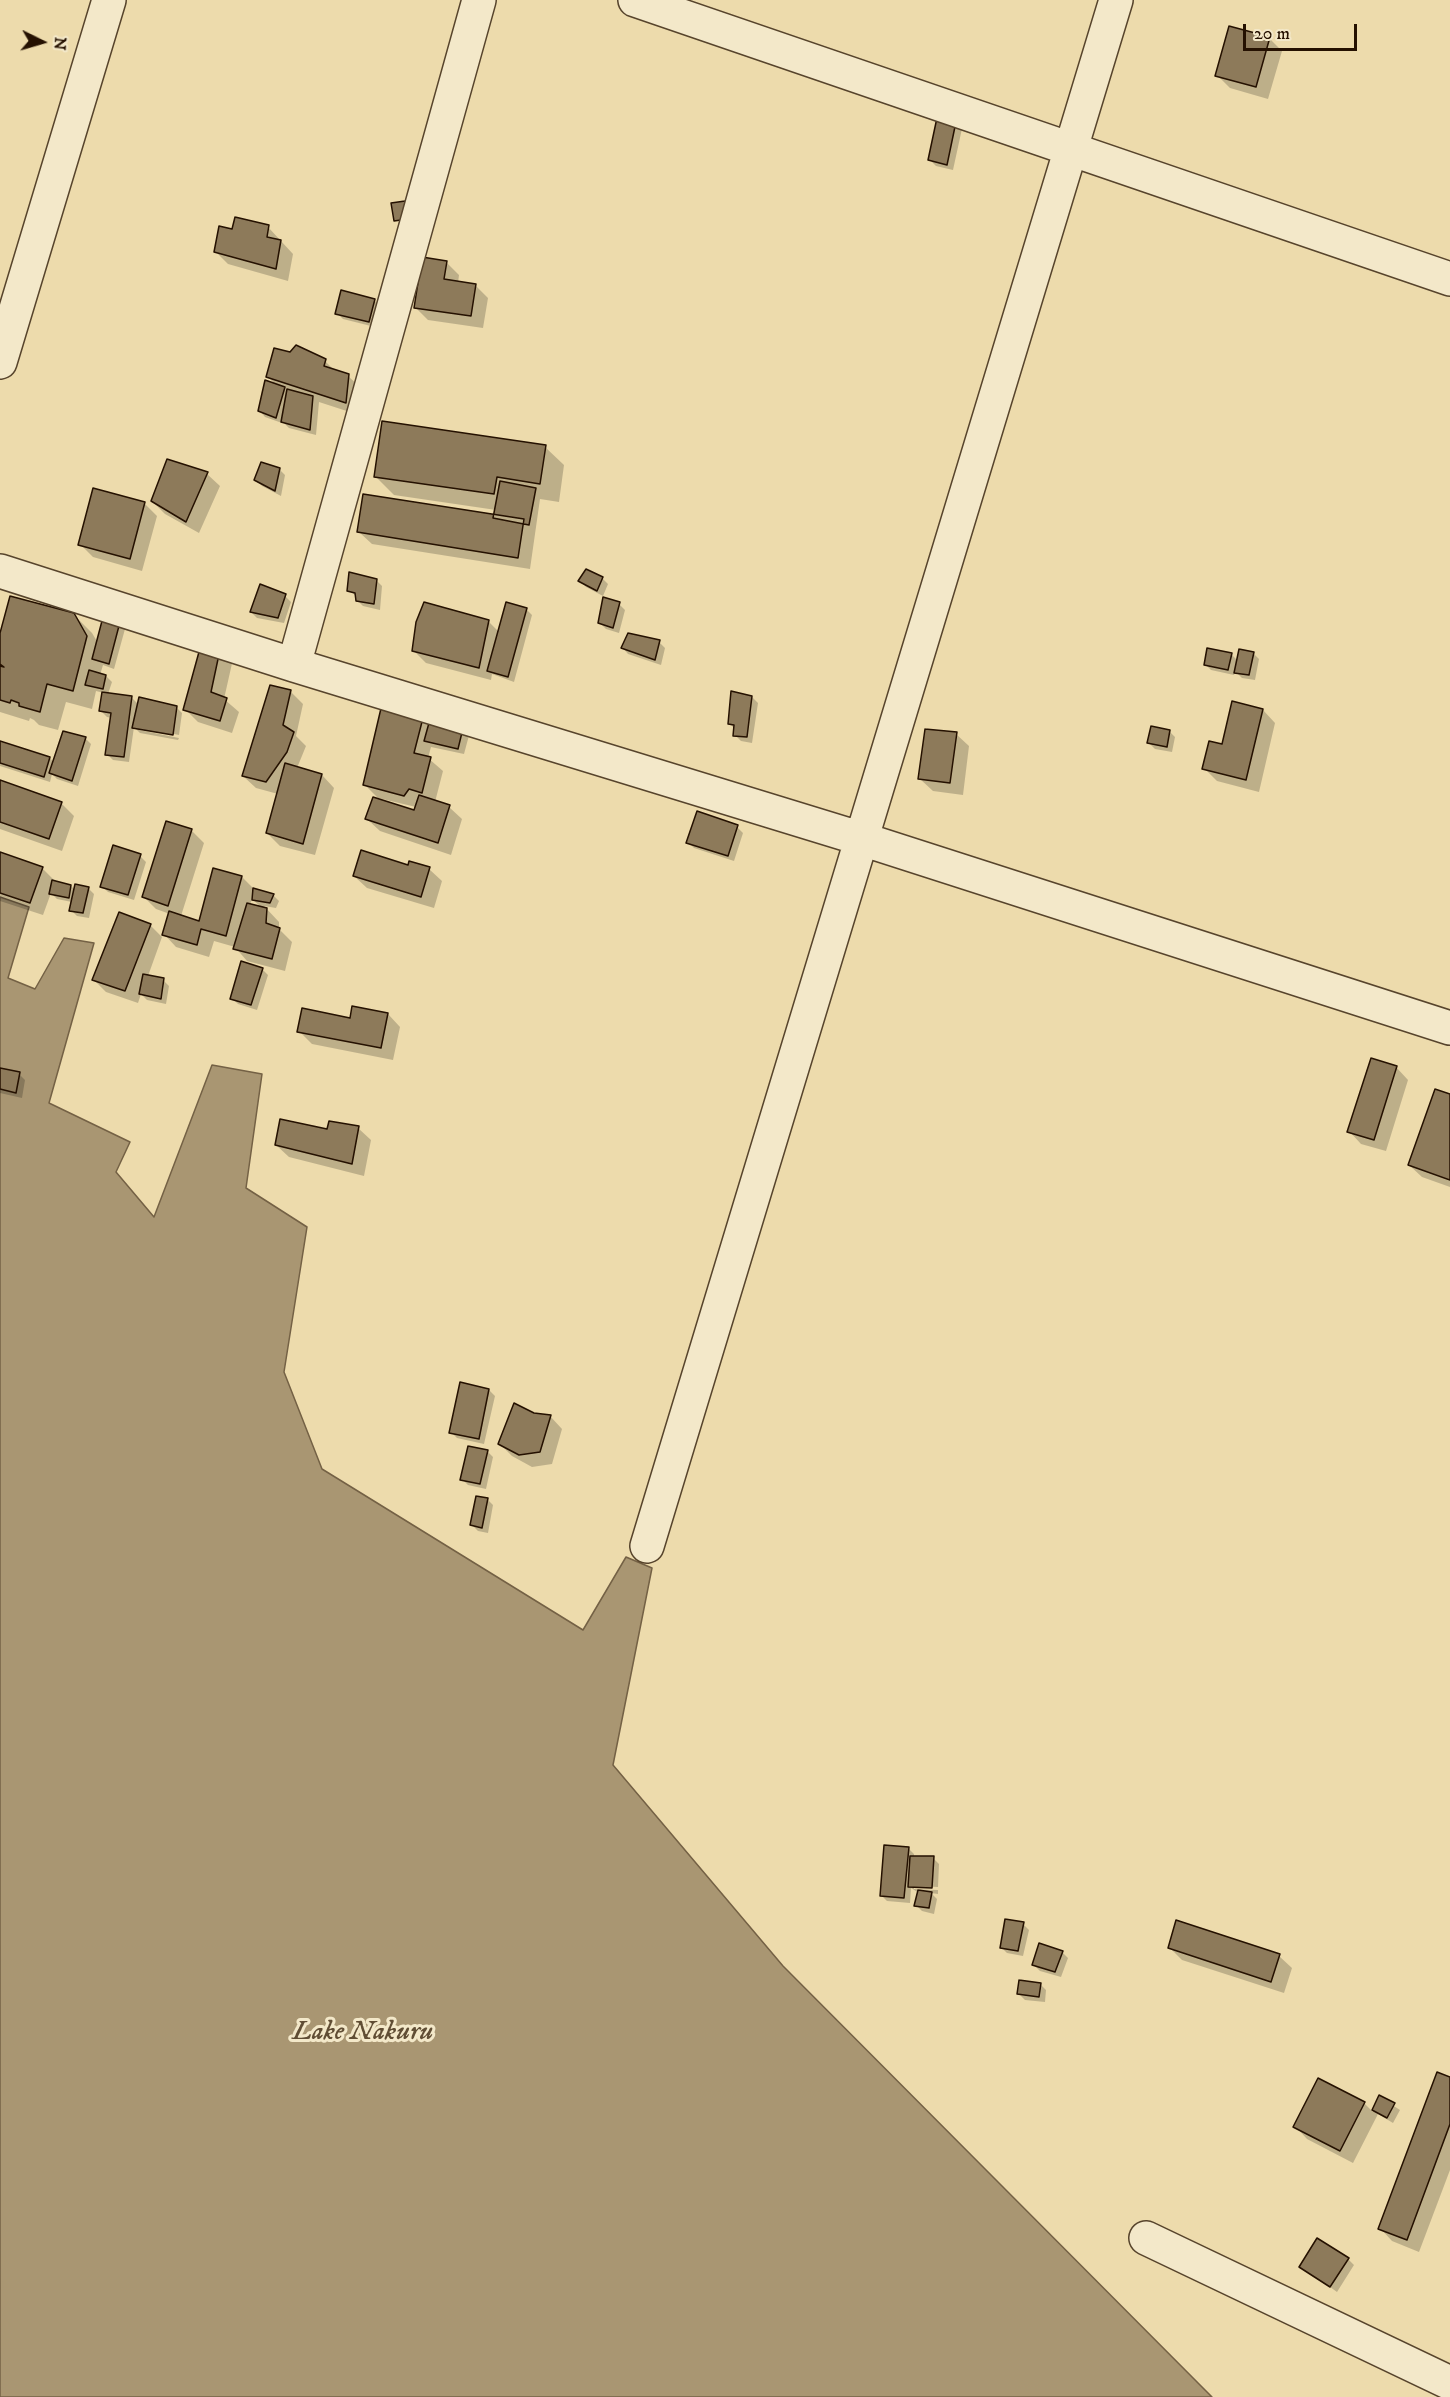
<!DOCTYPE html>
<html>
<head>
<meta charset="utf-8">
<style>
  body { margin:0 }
  #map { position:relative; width:1450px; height:2397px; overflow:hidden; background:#eddbac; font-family:"IM FELL DW Pica",serif }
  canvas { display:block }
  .north { position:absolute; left:12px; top:12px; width:60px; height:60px; -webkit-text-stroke:4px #f3e8c9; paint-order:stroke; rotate:95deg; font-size:16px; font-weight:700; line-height:24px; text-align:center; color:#251101 }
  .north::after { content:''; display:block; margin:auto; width:21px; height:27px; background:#251101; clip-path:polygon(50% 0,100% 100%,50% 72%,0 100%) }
  .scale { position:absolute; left:1243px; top:24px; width:114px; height:27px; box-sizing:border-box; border:3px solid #251101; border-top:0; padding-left:8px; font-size:18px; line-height:21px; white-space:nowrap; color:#251101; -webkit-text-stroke:4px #f3e8c9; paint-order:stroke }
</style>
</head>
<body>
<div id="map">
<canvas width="1450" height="2397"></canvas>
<div class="north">N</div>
<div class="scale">20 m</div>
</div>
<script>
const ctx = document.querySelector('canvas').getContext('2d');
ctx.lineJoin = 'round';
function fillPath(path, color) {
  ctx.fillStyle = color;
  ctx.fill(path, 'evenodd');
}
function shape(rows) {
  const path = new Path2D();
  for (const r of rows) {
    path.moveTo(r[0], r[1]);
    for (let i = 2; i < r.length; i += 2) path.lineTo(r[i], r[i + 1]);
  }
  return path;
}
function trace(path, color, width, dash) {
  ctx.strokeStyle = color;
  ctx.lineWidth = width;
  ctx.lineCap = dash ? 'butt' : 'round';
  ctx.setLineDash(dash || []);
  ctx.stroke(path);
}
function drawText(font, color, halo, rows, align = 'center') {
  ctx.font = font + ' "IM FELL DW Pica",serif';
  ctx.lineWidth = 6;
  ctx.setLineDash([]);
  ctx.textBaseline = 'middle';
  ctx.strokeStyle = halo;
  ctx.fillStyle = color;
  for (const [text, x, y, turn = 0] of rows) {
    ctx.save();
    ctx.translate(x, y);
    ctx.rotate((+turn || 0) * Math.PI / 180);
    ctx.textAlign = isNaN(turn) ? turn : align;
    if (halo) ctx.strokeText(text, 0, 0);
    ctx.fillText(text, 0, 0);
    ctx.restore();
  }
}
const water = shape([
  [0,897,29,907,8,978,35,989,64,938,94,943,49,1103,130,1142,116,1172,154,1217,212,1065,262,1074,246,1188,307,1227,284,1372,322,1469,583,1630,626,1557,652,1568,613,1765,783,1966,1212,2397,0,2397,0,897]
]);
fillPath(water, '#a99672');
trace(water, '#746145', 1.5);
fillPath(shape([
  [1269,38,1282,51,1268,99,1230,88,1217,75],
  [939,114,963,124,953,170,936,166,930,160],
  [268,227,293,254,288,281,228,264,215,251,233,230],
  [446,262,459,275,458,283,475,285,488,298,483,328,428,320,415,307],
  [375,301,380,307,375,327,343,319,337,313],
  [325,361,336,372,348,376,361,388,359,415,319,402,316,435,289,428,282,421,282,423,265,417,259,410,276,385,267,376],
  [545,447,564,465,559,502,540,499,530,569,372,544,359,532,495,516,496,510,394,495,375,476],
  [279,469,285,475,281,496,262,486,256,480],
  [207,474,220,486,199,533,165,514,152,501],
  [144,503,157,516,142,571,93,557,80,544],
  [602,578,608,584,603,596,586,587,580,581],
  [376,580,382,586,380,610,363,606,357,600,357,597,349,590],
  [285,596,291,602,284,623,257,618,251,612],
  [619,604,625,610,619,633,606,629,600,623],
  [526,609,532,615,514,682,492,674,491,680,426,663,413,650,489,622,499,632],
  [73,614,92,633,98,643,119,623,125,629,114,669,103,665,100,675,106,676,112,682,108,694,131,697,139,705,176,707,182,713,179,735,139,727,139,730,179,738,178,740,140,733,134,727,129,762,113,760,107,754,112,718,107,717,101,711,104,693,96,691,92,709,66,702,58,730,39,725,34,720,30,718,29,721,0,712,0,668,8,670,0,662,0,639],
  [659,642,665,648,661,665,628,654,623,648],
  [203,643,233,659,224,699,239,712,232,733,198,722,185,709],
  [1253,653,1259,659,1255,680,1242,678,1235,671,1234,675,1211,670,1205,664,1231,654,1238,661],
  [290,691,303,704,296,736,306,746,297,768,322,775,334,788,315,855,280,846,267,833,278,794,256,788,243,776],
  [752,697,758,703,752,743,741,741,735,735,735,729,729,723],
  [384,705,471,728,464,754,431,747,428,758,443,771,435,802,449,807,462,819,451,855,380,831,367,819,415,812,416,807,378,798,364,784],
  [1263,710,1275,723,1259,792,1217,781,1204,768,1223,746],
  [1169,731,1175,737,1172,752,1155,749,1149,743],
  [956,734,969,746,963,795,933,791,920,779],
  [85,738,91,744,78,786,57,779,52,774,50,782,0,766,0,743,50,758,54,763],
  [0,782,61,803,74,816,62,851,0,829],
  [737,827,743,833,734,861,694,848,688,842],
  [191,830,204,843,181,916,200,923,242,877,254,889,273,895,279,901,276,908,264,906,279,922,279,929,292,942,285,971,247,961,235,947,214,941,209,957,176,947,164,934,162,937,170,914,156,909,144,897],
  [252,899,261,907,250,905],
  [0,854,42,868,55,881,71,886,75,890,88,888,94,894,89,918,77,916,71,910,72,902,57,899,51,893,43,915,0,901],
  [140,856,146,862,134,900,108,892,102,886],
  [410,863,429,869,442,881,434,908,367,888,354,876,409,867],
  [150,925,162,937,148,976,163,980,169,986,166,1004,147,1000,141,994,138,1003,106,992,93,979],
  [262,969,268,975,257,1010,238,1004,232,998],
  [388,1014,400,1027,393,1060,312,1044,299,1031],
  [1396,1067,1408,1080,1386,1151,1361,1144,1349,1131],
  [0,1070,19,1074,25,1080,22,1098,0,1093],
  [1450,1096,1450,1187,1422,1177,1409,1165],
  [358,1128,371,1140,364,1176,289,1157,276,1145,329,1131],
  [489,1390,495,1396,484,1444,457,1438,451,1432],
  [550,1416,562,1429,552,1464,532,1467,512,1456,500,1444],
  [487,1451,493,1457,486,1489,468,1485,462,1479],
  [487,1499,493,1505,488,1533,478,1531,472,1525],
  [908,1848,914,1854,914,1857,933,1858,939,1864,938,1887,914,1886,914,1889,938,1890,938,1894,931,1893,937,1899,934,1914,922,1911,916,1905,919,1893,911,1888,910,1903,887,1901,881,1895],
  [1023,1924,1029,1930,1023,1956,1007,1953,1001,1947],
  [1169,1947,1279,1956,1292,1968,1284,1993,1182,1960],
  [1062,1952,1068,1958,1061,1977,1040,1971,1034,1965],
  [1040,1984,1046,1990,1045,2002,1025,2000,1019,1994],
  [1450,2078,1450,2170,1419,2252,1392,2241,1380,2228],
  [1380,2097,1400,2110,1393,2123,1378,2114,1353,2163,1307,2139,1295,2126,1364,2103,1373,2112],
  [1348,2259,1354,2265,1337,2292,1301,2266]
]), '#0003');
const building = shape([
  [1229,26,1270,37,1256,87,1215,76,1229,26],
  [938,113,957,117,947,165,928,160,938,113],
  [405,201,408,219,394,221,391,203,405,201],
  [235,217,269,225,267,237,281,240,276,269,214,252,219,226,232,229,235,217],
  [422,257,447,261,444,279,476,284,471,316,414,308,422,257],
  [341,290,375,299,369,322,335,314,341,290],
  [296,345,326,359,324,366,349,374,346,403,266,377,274,348,290,352,296,345],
  [265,380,285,387,276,418,258,411,265,380],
  [287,389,313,396,310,430,281,422,287,389],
  [382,421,546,445,540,484,497,477,494,494,374,477,382,421],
  [167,459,208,472,186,522,151,501,167,459],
  [261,462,280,468,275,491,254,480,261,462],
  [500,481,536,488,529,525,493,518,500,481],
  [93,488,145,502,130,559,78,545,93,488],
  [363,494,524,519,518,558,357,532,363,494],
  [586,569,603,577,597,591,578,581,586,569],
  [349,572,377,579,374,604,356,601,355,593,347,591,349,572],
  [260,584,286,594,278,618,250,612,260,584],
  [10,596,74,613,87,636,73,691,47,684,40,712,19,706,19,703,11,700,10,703,0,700,0,666,4,667,0,664,0,633,10,596],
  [603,597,620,602,613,628,598,623,603,597],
  [424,602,489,620,479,668,412,651,416,622,424,602],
  [506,602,527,608,508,677,487,671,506,602],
  [103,617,120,622,109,664,92,659,103,617],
  [628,633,660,640,655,660,621,648,628,633],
  [202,641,221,645,211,692,227,698,220,721,183,710,202,641],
  [1207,648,1232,653,1228,670,1204,665,1207,648],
  [1239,649,1254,652,1249,675,1234,673,1239,649],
  [89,670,106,675,103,689,85,685,89,670],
  [270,685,291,690,283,725,294,732,287,752,266,782,242,776,270,685],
  [731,691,752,696,747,737,733,736,734,725,728,724,731,691],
  [102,692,132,696,124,757,105,755,111,713,99,711,102,692],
  [139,697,177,706,173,735,132,728,139,697],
  [1232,701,1263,709,1246,780,1202,769,1209,741,1222,744,1232,701],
  [382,704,424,714,414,753,431,757,422,793,409,789,404,796,363,785,382,704],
  [432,712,465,720,458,749,424,741,432,712],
  [1151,726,1170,730,1167,747,1147,743,1151,726],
  [925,729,957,732,950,783,918,779,925,729],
  [63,731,86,737,72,781,49,773,63,731],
  [0,741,50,757,44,777,0,763,0,741],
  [285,763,322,774,303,844,266,833,285,763],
  [0,780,62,802,49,839,0,822,0,780],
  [419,795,450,805,438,843,365,819,373,797,414,810,419,795],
  [697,811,738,825,728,856,686,843,697,811],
  [166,821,192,829,168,906,142,897,166,821],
  [113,845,141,854,128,895,100,887,113,845],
  [361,850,408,865,409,861,430,867,421,897,353,876,361,850],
  [0,852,43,867,30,903,0,893,0,852],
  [213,868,242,876,226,936,201,929,197,945,162,935,169,911,199,921,213,868],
  [52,880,71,885,69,898,49,894,52,880],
  [75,884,89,887,83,913,69,911,75,884],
  [253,888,274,894,270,903,252,900,253,888],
  [247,903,267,908,266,923,280,928,272,959,233,949,247,903],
  [119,912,151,924,125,991,92,980,119,912],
  [241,961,263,968,251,1005,230,999,241,961],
  [143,974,164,978,161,999,139,994,143,974],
  [352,1006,388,1013,381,1048,297,1032,302,1008,350,1018,352,1006],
  [1371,1058,1397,1066,1374,1140,1347,1132,1371,1058],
  [0,1068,20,1072,16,1093,0,1089,0,1068],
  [1435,1089,1450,1094,1450,1180,1408,1165,1435,1089],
  [280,1119,327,1129,329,1121,359,1126,352,1164,275,1145,280,1119],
  [460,1382,489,1389,479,1439,449,1433,460,1382],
  [514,1403,534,1413,551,1415,540,1452,519,1455,498,1444,514,1403],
  [468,1446,488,1450,480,1484,460,1480,468,1446],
  [476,1496,488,1498,482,1528,470,1525,476,1496],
  [884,1845,909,1847,904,1898,880,1896,884,1845],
  [910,1856,934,1856,932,1888,908,1887,910,1856],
  [918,1890,932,1892,929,1908,914,1906,918,1890],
  [1005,1919,1024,1922,1018,1951,1000,1948,1005,1919],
  [1176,1920,1280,1954,1271,1982,1168,1948,1176,1920],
  [1039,1943,1063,1951,1055,1972,1032,1965,1039,1943],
  [1019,1980,1041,1983,1039,1997,1017,1994,1019,1980],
  [1437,2072,1450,2077,1450,2124,1407,2240,1378,2229,1437,2072],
  [1318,2078,1365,2102,1340,2151,1293,2127,1318,2078],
  [1379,2095,1395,2103,1387,2118,1372,2110,1379,2095],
  [1317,2238,1349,2258,1330,2287,1299,2267,1317,2238]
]);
fillPath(building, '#8d7a5a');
trace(building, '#251101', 1.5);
const minor = shape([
  [635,0,1450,279],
  [0,362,109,0],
  [0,571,294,665,862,839,1450,1028],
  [294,665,479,0],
  [647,1546,1116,0],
  [1146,2238,1450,2383]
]);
trace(minor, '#57442c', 36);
trace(minor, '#f3e8c9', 33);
drawText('italic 27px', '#604d34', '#f3e8c9', [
  ["Lake Nakuru",363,2033]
]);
</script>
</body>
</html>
